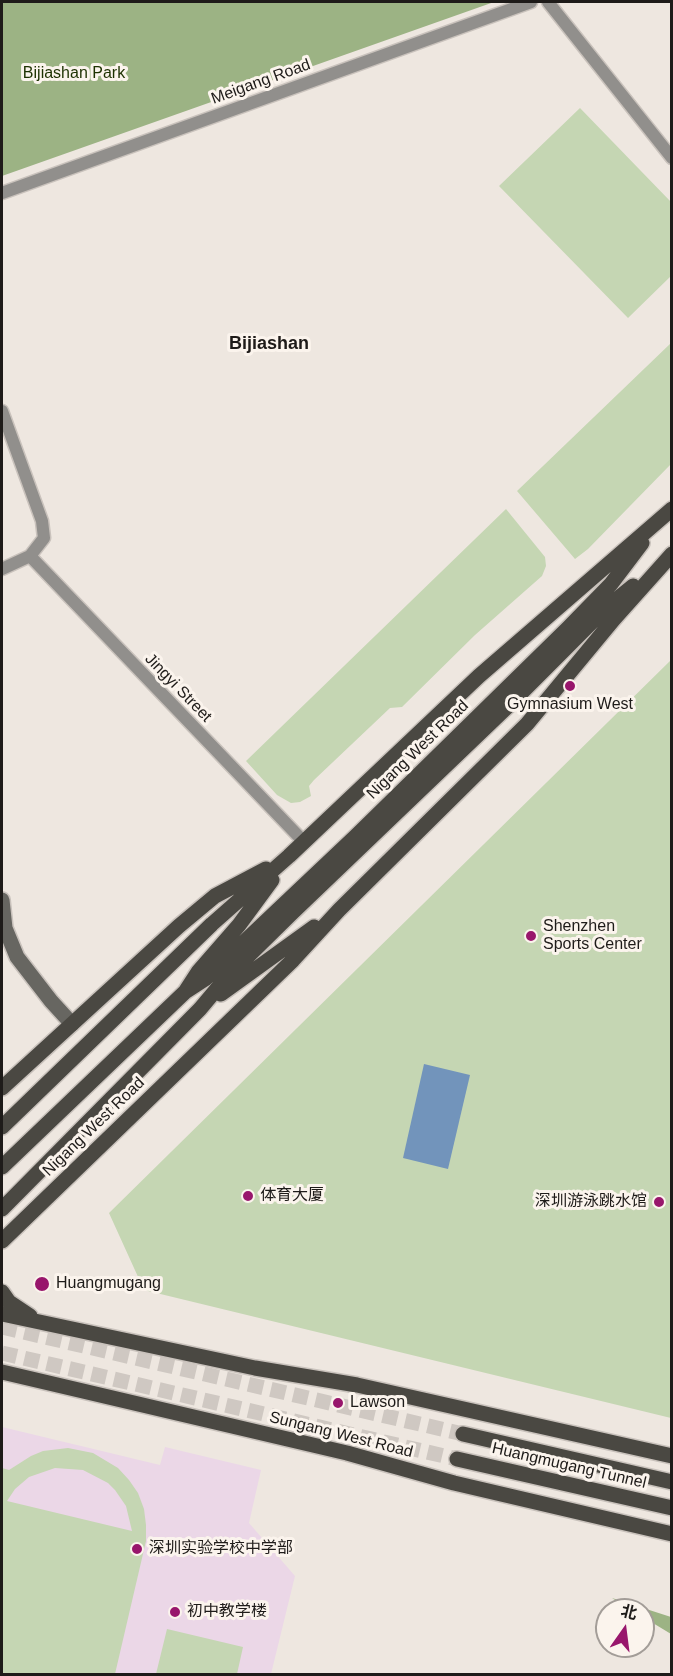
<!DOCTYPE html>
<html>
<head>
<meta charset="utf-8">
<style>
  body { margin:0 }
  #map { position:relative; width:673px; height:1676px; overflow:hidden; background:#eee7e0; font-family:Helvetica,"Noto Sans SC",sans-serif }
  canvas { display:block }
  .frame { position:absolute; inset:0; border:3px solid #1e1b19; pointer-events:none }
  .north { position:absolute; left:595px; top:1598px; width:60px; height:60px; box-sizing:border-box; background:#fbf4ed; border:2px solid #a39d98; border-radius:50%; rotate:14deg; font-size:16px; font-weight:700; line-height:24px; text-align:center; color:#1e1b19 }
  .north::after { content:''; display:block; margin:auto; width:21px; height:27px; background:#98166c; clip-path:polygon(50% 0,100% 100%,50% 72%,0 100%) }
</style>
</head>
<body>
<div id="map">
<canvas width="673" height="1676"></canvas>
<div class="frame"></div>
<div class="north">北</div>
</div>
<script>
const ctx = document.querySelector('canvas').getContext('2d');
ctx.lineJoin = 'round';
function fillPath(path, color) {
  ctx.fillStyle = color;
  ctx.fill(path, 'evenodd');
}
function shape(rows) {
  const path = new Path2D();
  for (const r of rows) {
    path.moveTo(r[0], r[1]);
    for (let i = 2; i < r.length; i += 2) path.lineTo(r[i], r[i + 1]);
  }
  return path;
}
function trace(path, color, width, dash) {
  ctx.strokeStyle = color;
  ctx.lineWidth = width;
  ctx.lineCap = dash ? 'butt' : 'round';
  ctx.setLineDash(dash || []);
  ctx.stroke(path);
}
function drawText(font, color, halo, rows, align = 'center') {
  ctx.font = font + ' Helvetica,"Noto Sans SC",sans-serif';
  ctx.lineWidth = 6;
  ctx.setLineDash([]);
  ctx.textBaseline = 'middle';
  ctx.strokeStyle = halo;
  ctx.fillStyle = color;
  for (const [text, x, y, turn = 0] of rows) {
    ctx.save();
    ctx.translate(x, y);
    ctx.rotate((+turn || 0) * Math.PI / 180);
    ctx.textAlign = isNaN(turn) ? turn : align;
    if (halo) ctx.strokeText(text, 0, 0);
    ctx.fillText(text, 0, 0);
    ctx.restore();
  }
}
fillPath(shape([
  [2,1427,160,1465,165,1447,261,1470,249,1523,295,1576,271,1674,2,1674]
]), '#ebd7e7');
fillPath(shape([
  [580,108,671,202,671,276,628,318,499,186],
  [671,343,671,464,588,549,575,559,517,491],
  [506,509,545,557,546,566,542,576,475,635,402,707,390,708,314,780,309,786,311,796,300,802,291,803,277,795,246,761],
  [671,660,671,1418,144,1290,109,1213],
  [68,1448,93,1453,118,1468,129,1480,138,1493,144,1509,146,1525,146,1541,115,1674,2,1674,2,1468,9,1470,31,1456,43,1451],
  [55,1468,83,1470,108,1483,115,1490,126,1506,132,1531,7,1501,15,1489,29,1477],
  [167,1629,243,1647,237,1674,156,1674]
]), '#c5d6b3');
fillPath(shape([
  [2,2,494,2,2,176],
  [612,1598,671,1617,671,1634,643,1617,643,1610,631,1610]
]), '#9cb384');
fillPath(shape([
  [424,1064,470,1075,448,1169,403,1158]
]), '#7294bb');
trace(shape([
  [2,1327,463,1434],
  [2,1353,457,1459]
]), '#cfc8c2', 15, [15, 8]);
const street = shape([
  [548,2,672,158],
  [2,193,531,2],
  [2,411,42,521,44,538,30,556,2,569],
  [30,556,304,842]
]);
const secondary = shape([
  [2,900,5,928,17,957,51,1001,72,1024]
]);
const primary = shape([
  [185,992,205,979,355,837,568,628,611,584,642,543],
  [221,994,314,927],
  [2,1088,179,926,215,896,266,869],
  [2,1127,212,924,289,856,479,676,672,509],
  [2,1167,185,992,198,972,239,925,272,880],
  [2,1209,200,1009,226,978,292,913,508,706,607,607,633,586],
  [2,1241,293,960,339,910,527,724,614,619,672,554],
  [2,1292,9,1302,30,1316],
  [2,1314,255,1368,357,1385,672,1456],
  [2,1372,347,1453,454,1483,672,1534],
  [463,1434,672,1482],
  [457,1459,672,1508]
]);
trace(street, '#c9c2bc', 15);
trace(secondary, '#c9c2bc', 18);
trace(primary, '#c9c2bc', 18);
trace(street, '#918f8c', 12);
trace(secondary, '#676661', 15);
trace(primary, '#4a4842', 15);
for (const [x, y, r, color] of [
  [570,686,6,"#98166c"],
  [531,936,6,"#98166c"],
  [248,1196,6,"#98166c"],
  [659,1202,6,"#98166c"],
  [42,1284,8,"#98166c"],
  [338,1403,6,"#98166c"],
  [137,1549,6,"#98166c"],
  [175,1612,6,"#98166c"]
]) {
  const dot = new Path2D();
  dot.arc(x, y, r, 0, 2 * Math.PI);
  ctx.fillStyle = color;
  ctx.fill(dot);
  trace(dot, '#fbf4ed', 2);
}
drawText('16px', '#1d3100', '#fbf4ed', [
  ["Bijiashan Park",74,74]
]);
drawText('16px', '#1e1b19', '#fbf4ed', [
  ["Meigang Road",261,82,-20],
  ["Jingyi Street",178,688,46],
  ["Nigang West Road",418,750,-44],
  ["Nigang West Road",94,1127,-44],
  ["Sungang West Road",341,1435,14],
  ["Huangmugang Tunnel",569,1466,13]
]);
drawText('16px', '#1e1b19', '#fbf4ed', [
  ["Gymnasium West",570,705,"center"],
  ["Shenzhen",543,927],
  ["Sports Center",543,945],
  ["体育大厦",260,1196],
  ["深圳游泳跳水馆",647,1202,"right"],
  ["Huangmugang",56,1284],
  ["Lawson",350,1403],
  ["深圳实验学校中学部",149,1549],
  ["初中教学楼",187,1612]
], 'left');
drawText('bold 18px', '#1e1b19', '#fbf4ed', [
  ["Bijiashan",269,344]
]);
</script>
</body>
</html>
